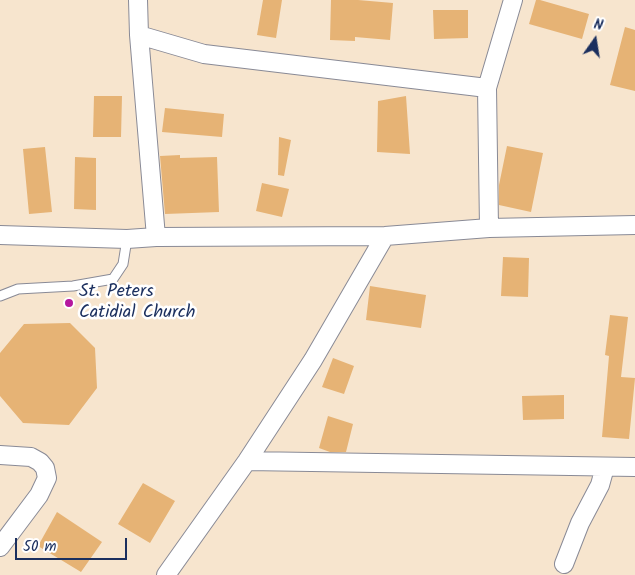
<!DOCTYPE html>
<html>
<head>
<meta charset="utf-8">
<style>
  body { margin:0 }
  #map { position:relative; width:635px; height:575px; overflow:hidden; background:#f7e5ce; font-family:Kalam,sans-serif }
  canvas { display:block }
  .north { position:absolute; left:570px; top:15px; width:50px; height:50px; -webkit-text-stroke:4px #fff; paint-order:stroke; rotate:13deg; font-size:14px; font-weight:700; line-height:20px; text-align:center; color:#1b2f5e }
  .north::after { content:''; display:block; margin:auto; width:18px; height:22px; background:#1b2f5e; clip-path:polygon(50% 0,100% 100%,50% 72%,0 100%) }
  .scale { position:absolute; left:15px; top:538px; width:112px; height:22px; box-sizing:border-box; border:2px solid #1b2f5e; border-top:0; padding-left:6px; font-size:15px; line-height:18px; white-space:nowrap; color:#1b2f5e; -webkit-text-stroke:4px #fff; paint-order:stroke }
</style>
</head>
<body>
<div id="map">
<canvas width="635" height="575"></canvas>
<div class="north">N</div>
<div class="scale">50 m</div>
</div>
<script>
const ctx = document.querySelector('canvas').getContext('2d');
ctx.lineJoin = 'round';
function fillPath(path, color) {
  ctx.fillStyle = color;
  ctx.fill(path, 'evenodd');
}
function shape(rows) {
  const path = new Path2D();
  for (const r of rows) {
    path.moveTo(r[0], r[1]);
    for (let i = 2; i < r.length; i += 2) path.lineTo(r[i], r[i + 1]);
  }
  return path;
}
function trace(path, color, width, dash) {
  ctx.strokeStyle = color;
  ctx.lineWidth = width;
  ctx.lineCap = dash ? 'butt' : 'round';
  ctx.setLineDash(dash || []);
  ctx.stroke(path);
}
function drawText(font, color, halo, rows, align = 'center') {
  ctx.font = font + ' Kalam,sans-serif';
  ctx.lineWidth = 5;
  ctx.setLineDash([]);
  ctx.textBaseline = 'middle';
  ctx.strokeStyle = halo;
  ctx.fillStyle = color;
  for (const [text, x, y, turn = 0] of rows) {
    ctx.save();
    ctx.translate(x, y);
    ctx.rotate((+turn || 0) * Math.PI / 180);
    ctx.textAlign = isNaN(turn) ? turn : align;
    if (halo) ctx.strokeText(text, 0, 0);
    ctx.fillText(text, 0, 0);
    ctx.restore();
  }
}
fillPath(shape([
  [263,0,282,0,276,38,257,35],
  [331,0,358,0,393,3,390,40,355,37,355,41,330,40],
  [536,0,540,0,589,14,582,39,529,24],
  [433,10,468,10,468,38,434,39],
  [625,27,635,30,635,91,610,85],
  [94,96,122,96,121,137,93,137],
  [406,96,410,154,377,152,378,101],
  [165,108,224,114,222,137,162,132],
  [279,137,291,140,284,176,278,175],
  [507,146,543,153,531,212,499,205,499,185],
  [45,147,52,212,29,214,23,149],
  [180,155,180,158,217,157,219,212,165,214,160,156],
  [75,157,96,158,96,210,74,209],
  [262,183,289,189,282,217,256,211],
  [503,257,529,258,528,297,501,296],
  [370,286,426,295,421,328,366,320],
  [610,315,628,317,621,377,635,378,629,439,602,437,609,356,605,355],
  [70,323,95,348,97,388,69,425,23,423,0,396,0,353,24,324],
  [333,358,354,366,344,394,322,387],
  [564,395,564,419,523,420,522,396],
  [328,416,353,424,346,452,330,452,319,448],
  [143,483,175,501,150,543,118,524],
  [57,512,102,542,81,572,38,546]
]), '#e6b375');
const lane = shape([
  [0,296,18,289,73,286,113,279,123,264,127,239]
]);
const street = shape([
  [138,0,139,35,156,237],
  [139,35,204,54,487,88],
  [489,228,487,88,513,0],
  [0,235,127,239,156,237,385,236,489,228,635,225],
  [0,455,31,457,40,462,45,468,47,478,39,495,0,547],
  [247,461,635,467],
  [564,564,580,523,600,485,605,467],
  [166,575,247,461,313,360,385,236]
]);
trace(lane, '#898a96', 11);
trace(street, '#898a96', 20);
trace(lane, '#fff', 9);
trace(street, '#fff', 18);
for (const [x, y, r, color] of [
  [69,303,5,"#b5179e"]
]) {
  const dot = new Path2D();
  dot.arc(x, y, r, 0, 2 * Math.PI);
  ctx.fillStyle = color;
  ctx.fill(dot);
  trace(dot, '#fff', 2);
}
drawText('18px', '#1b2f5e', '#fff', [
  ["St. Peters",79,293],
  ["Catidial Church",79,314]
], 'left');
</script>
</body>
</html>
